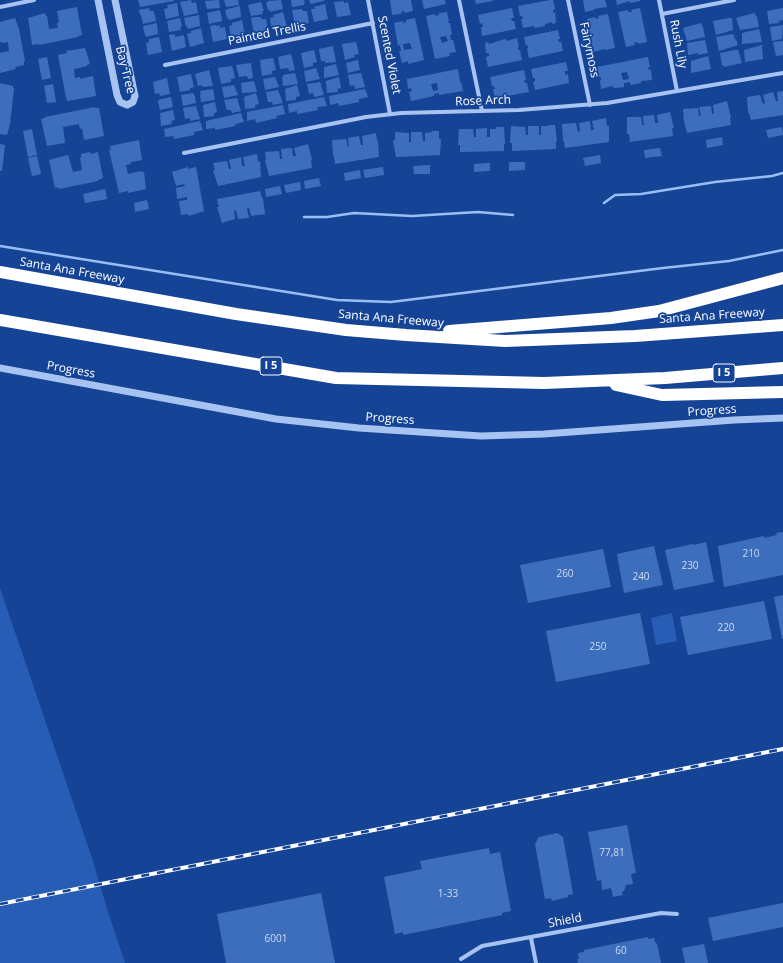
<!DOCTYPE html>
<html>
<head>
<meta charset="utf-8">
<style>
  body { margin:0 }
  canvas { display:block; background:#154496 }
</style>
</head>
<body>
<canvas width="783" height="963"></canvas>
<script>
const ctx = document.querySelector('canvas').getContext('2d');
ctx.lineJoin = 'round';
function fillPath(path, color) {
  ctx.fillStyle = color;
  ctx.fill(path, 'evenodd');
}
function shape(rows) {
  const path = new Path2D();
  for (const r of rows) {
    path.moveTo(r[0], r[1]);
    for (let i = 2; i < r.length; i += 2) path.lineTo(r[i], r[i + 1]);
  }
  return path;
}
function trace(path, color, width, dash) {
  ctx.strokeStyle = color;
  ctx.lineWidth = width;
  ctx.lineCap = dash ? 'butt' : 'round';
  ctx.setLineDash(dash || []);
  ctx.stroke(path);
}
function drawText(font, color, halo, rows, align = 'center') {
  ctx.font = font + ' "Open Sans",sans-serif';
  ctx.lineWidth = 3.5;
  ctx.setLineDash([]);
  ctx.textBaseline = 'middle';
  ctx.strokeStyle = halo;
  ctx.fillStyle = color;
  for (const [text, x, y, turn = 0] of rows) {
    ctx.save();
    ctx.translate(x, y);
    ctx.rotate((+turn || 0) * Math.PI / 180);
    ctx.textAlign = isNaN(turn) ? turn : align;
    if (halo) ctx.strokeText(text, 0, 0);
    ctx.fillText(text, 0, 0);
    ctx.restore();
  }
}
fillPath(shape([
  [0,588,92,858,108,912,125,963,0,963],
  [672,613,677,641,656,645,651,618]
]), '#285db5');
trace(shape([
  [604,203,615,195,641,194,715,182,772,176,783,173],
  [304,217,327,217,354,213,412,216,478,212,513,215],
  [0,246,337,300,391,302,663,268,729,261,783,250]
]), '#99bdf5', 2.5);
fillPath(shape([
  [138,0,174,0,174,1,140,7],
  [191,0,192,3,196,2,198,13,184,16,180,2],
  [219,0,220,8,207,9,205,1],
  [224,0,238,0,239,5,226,7],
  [281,0,283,9,270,12,270,10,268,10,266,2,268,2,268,1],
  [291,0,304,0,305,3,304,3,304,5,292,7],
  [309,0,324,0,324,1,311,4],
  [390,0,411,0,413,11,405,13,404,11,401,12,401,14,392,15],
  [422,0,445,0,446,4,424,9],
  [475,0,493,0,493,1,476,4],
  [550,0,553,0,555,9,553,10,553,13,555,12,556,23,552,24,552,22,545,24,545,26,535,28,534,26,523,28,521,19,523,19,522,16,520,16,518,6],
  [583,0,605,0,607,7,594,9,594,10,585,12],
  [616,0,640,0,640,1,630,3,630,1,617,5],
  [344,1,344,3,348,2,351,15,337,17,334,2],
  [261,2,264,11,262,11,263,14,251,16,248,5],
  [177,3,179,16,166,19,164,9,168,8,167,5],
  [325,4,328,19,314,22,311,9,315,9,314,7],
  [240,6,241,17,229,20,228,18,227,18,225,10,227,10,227,9],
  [77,7,82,35,78,36,78,37,39,45,39,44,32,45,28,18,45,13,46,16,47,16,49,29,58,28,57,23,59,22,57,11],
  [149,8,150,11,153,11,154,12,156,21,143,24,141,15,140,15,139,10],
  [512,8,514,18,511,18,512,21,514,21,516,29,482,36,481,27,483,27,482,23,480,24,478,15],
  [640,8,647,42,638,44,638,42,634,43,635,45,626,47,618,12,628,10,628,12,632,12,631,10],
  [783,8,783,20,779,21,779,23,769,24,767,11],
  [302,9,303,11,307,11,309,23,295,26,292,10],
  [220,10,222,19,222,21,209,24,207,13],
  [283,12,287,27,272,30,270,18,274,17,273,15],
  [447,12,449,21,447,23,450,23,452,35,450,35,451,40,453,40,456,52,449,53,450,56,435,59,426,16,435,14,435,16,439,15,439,13],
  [446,36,448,41,442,43,440,37],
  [754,13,757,17,759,27,740,30,736,18],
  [608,14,615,48,605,50,605,49,593,52,587,19,595,17,596,19,599,18,598,16],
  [199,15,200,26,188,29,187,26,186,27,184,18],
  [257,17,261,17,261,19,266,19,268,31,254,34,251,18],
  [15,18,19,29,25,61,24,61,24,65,15,67,16,69,0,73,0,53,9,51,8,42,3,43,2,42,0,42,0,22],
  [180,18,182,27,180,27,181,30,169,32,167,21],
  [415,18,424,60,408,64,408,61,402,63,399,51,401,51,400,45,398,46,394,23,403,21,403,23,406,22,406,20],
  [410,43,412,49,404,50,403,44],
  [729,18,732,18,733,30,716,35,713,21],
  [242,20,245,36,231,39,229,26,232,25,232,23],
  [157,23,158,34,146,37,146,35,145,35,143,26],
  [701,23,703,27,705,37,687,41,683,28],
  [216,25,216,26,220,25,220,28,225,27,227,39,213,42,210,26],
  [783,25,782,39,772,41,770,27],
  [201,28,204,43,190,47,187,34,191,33,191,31],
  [759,29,762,42,742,44,742,33],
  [558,30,560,39,558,39,559,42,561,42,563,51,529,58,527,49,528,48,528,45,526,46,524,37],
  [175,34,175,37,184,35,186,47,172,51,169,35],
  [732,34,734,35,735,40,736,39,738,45,719,51,716,37],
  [159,37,162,52,148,55,146,43,149,42,149,39],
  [517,38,519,47,518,47,518,50,520,50,522,60,488,67,486,57,489,56,489,53,486,53,485,43,488,42,489,44,505,39,507,41],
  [705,40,708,53,698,55,698,53,688,55,687,43],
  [783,41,783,55,776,56,773,42],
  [356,42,359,54,354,55,355,57,345,60,342,44],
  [762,45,763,59,745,62,744,50],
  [333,46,336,62,325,63,325,61,321,61,319,49],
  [85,48,90,64,87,65,87,66,74,69,75,78,80,77,80,79,93,76,96,96,67,101,67,98,66,98,58,55,67,53,66,51],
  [314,50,317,62,313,63,313,66,304,68,301,53],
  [735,50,738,50,742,63,724,67,724,65,722,66,720,53],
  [291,54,295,70,289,71,288,68,280,69,278,57],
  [708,56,711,69,691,73,691,61],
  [47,57,51,78,42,80,38,59],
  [648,57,650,67,648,67,649,70,651,70,652,80,641,81,641,83,631,85,629,82,624,83,624,87,614,88,612,86,601,89,600,80,601,80,601,77,599,77,597,67],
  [627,72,629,79,623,80,621,73],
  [273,58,276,70,272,71,272,74,262,76,260,60],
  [358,60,360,70,348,73,346,63],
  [566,62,568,71,565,71,565,75,568,74,569,83,535,90,533,82,535,81,535,78,533,78,531,69],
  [251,63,253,78,248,79,247,76,239,77,236,65],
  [336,64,339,75,324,78,324,67],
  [232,66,235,78,231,79,231,82,221,84,218,68],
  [316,68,320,79,306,82,304,71],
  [458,69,460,82,461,82,463,91,439,95,439,93,434,94,434,96,411,101,409,92,412,91,411,88,408,89,407,79],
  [437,83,438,90,433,91,431,84],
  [209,70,213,86,202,87,202,85,198,86,195,74],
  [524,70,526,80,524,80,525,83,527,83,529,92,495,98,493,89,495,89,494,86,492,86,490,77],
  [295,73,298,84,283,86,282,77,283,77,283,75],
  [361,73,365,87,355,89,354,85,350,86,348,75],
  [191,74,194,87,190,88,190,90,180,92,177,77],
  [275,77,279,87,265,90,263,79],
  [339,77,341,88,337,89,338,92,327,93,326,81],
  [167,78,170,94,160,96,159,93,155,94,153,82],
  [254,81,257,92,242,93,241,83],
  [320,82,324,95,314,97,313,93,309,94,307,84],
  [0,83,13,86,13,88,14,88,10,124,7,135,0,134],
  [53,84,56,102,47,103,44,86],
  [234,85,238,95,224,98,222,87],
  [297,85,300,96,296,97,296,100,286,101,285,89],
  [213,89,215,100,201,102,200,94,201,94,200,91],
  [365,89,368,97,359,99,359,102,339,106,338,103,330,105,329,96],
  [278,90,283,103,273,105,272,102,268,102,266,92],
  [783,91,783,115,751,120,749,113,748,113,747,97,760,95,763,104,765,103,763,95,773,92,776,101,778,101,777,92],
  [193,93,195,96,196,103,183,106,181,95],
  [256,93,259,104,255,105,255,108,245,109,244,97],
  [171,97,173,107,160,110,158,102,159,102,158,100],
  [324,97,327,106,317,107,318,110,297,114,297,111,289,113,288,104],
  [237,98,241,111,232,113,231,110,227,110,224,100],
  [727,101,731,118,730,118,731,125,687,133,683,117,684,117,683,109,698,108,699,116,701,116,699,107,711,106,712,114,714,113,713,105],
  [215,102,217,112,214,113,214,116,204,117,203,105],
  [283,105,285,114,276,116,277,118,256,123,255,119,247,121,247,112],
  [196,106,200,119,190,121,190,118,185,119,183,108],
  [95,107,95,108,99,108,104,136,84,140,82,128,80,129,79,124,63,127,65,143,47,146,41,119,45,118,45,117],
  [173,110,175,120,171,121,172,124,161,126,160,113],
  [670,112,674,128,672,128,673,136,630,142,629,134,627,134,627,117,641,117,642,125,644,125,643,116,654,115,655,123,658,123,657,115],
  [241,113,244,122,235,124,235,126,215,130,215,128,206,129,206,121],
  [606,118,607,126,609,126,609,142,565,148,564,141,563,141,562,124,576,123,578,132,580,131,579,123,590,121,591,130,594,130,592,121],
  [200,121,203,130,194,132,194,135,174,139,173,136,165,137,164,129],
  [548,125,555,125,557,141,556,141,556,149,512,151,512,143,510,143,511,126,525,127,526,135,528,135,528,126,539,126,539,135,541,135,541,126,548,126],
  [496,127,504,127,505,144,504,144,504,151,460,152,460,145,458,145,459,129,473,129,474,137,476,137,476,129,487,128,487,137,490,137,490,129,496,129],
  [782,127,783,135,768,138,766,130],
  [32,129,37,155,28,157,23,131],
  [432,131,439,131,439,139,441,139,440,155,396,157,393,141,395,140,395,132,409,133,409,142,411,142,411,132,422,132,423,141,425,141,425,133,432,132],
  [376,133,377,141,378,141,379,157,335,164,334,156,333,156,332,140,346,139,348,147,349,147,348,138,359,136,361,145,363,145,362,136],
  [722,137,723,145,707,148,706,140],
  [139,140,142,160,131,162,131,164,126,165,128,174,141,171,142,172,144,172,146,189,128,193,128,191,119,193,109,150,111,150,110,146],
  [0,144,5,145,2,171,0,171],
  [308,144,312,160,311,160,312,168,269,176,265,160,266,160,265,152,279,151,280,159,282,159,281,149,292,148,293,156,296,156,294,148],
  [660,148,662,156,645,158,644,150],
  [90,152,91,154,98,152,103,178,98,180,98,181,59,189,58,187,55,188,49,160,68,155,73,172,82,170,80,158,81,157,81,154],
  [257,154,258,162,260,161,261,177,218,186,213,170,215,170,213,163,227,161,229,169,231,169,229,160,241,157,242,166,245,166,243,157],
  [600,155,601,163,585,166,583,158],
  [37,156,41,174,32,176,28,158],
  [509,162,525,162,525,170,509,171],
  [490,163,490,171,474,172,474,164],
  [430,165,430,174,414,174,413,166],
  [188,167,188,169,196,167,204,211,189,216,188,214,181,215,179,201,187,200,187,197,177,199,176,188,185,186,184,184,176,186,172,172],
  [383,167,384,175,365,178,363,170],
  [360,170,361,178,345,181,344,173],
  [319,178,321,186,305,189,304,181],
  [300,182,301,190,286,193,284,185],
  [280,186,282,194,266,197,265,189],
  [105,189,107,199,85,203,83,194],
  [260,191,262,198,263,198,265,214,251,216,249,208,247,208,249,218,238,219,236,210,234,211,235,219,222,223,217,207,219,207,217,199],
  [147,200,149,209,135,212,134,203],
  [783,532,783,575,724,587,718,546,764,536,764,538,777,535,776,533],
  [706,542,714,582,674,590,665,550,693,544,693,545],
  [654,546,663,585,624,593,617,554],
  [603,549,611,587,528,603,520,565],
  [783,595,783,639,782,639,774,597],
  [764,601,772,639,688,655,680,617],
  [640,613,650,664,556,682,546,631],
  [627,825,636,873,631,874,633,884,626,885,624,891,622,892,623,895,613,897,611,888,602,890,601,880,597,881,588,832],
  [557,833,563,837,573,894,568,895,568,897,552,901,551,898,545,899,535,844,539,837],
  [489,848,490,854,500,852,511,911,502,913,502,915,403,935,403,932,395,934,384,877,422,869,420,861],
  [321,893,335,963,226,963,217,914],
  [783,903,783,927,713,941,708,918],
  [648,937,648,939,654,938,656,944,657,943,661,963,578,963,577,959,579,959,578,953,584,952,584,950],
  [704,944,708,963,685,963,682,948]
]), '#3d6ebe');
trace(shape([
  [368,0,390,114],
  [459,0,482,111],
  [568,0,590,105],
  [659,0,677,91],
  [0,7,34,0],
  [662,14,734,0],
  [165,65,373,23],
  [184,153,366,117,401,113,519,110,607,103,783,73],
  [531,938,536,963],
  [461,959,482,946,661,913,677,914]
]), '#a7c3f2', 4);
trace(shape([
  [98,0,117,95,120,102,127,105,133,102,135,96,115,0],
  [0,368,276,419,359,428,481,436,544,434,734,420,783,418]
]), '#a7c3f2', 7);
trace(shape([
  [0,272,236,314,346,330,406,335,505,341,635,336,783,325],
  [0,320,336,378,544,383,665,378,783,368],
  [449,331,611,318,659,311,783,278],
  [616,385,662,395,783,392]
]), '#fff', 12);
const rail = shape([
  [0,904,783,749]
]);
trace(rail, '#fff', 4);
trace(rail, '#154496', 2.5, [8]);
drawText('10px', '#cedbef', null, [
  ["210",751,554],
  ["230",690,566],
  ["260",565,574],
  ["240",641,577],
  ["220",726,628],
  ["250",598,647],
  ["77,81",612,853],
  ["1-33",448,894],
  ["6001",276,939],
  ["60",621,951]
]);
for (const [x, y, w] of [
  [271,366,22],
  [724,373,22]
]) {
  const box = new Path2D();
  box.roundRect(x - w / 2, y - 9, w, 18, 3);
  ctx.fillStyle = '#154496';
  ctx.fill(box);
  trace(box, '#fff', 1);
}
drawText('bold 11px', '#fff', null, [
  ["I 5",271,366],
  ["I 5",724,373]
]);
drawText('12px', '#fff', '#154496', [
  ["Painted Trellis",267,34,-11],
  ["Rush Lily",678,44,79],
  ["Fairymoss",589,50,78],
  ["Scented Violet",389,55,79],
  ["Bay Tree",125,70,76],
  ["Rose Arch",483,101,-2],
  ["Santa Ana Freeway",72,271,10],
  ["Santa Ana Freeway",712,316,-4],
  ["Santa Ana Freeway",391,319,5],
  ["Progress",71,370,10],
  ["Progress",712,411,-4],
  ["Progress",390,419,4],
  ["Shield",565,921,-11]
]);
</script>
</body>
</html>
